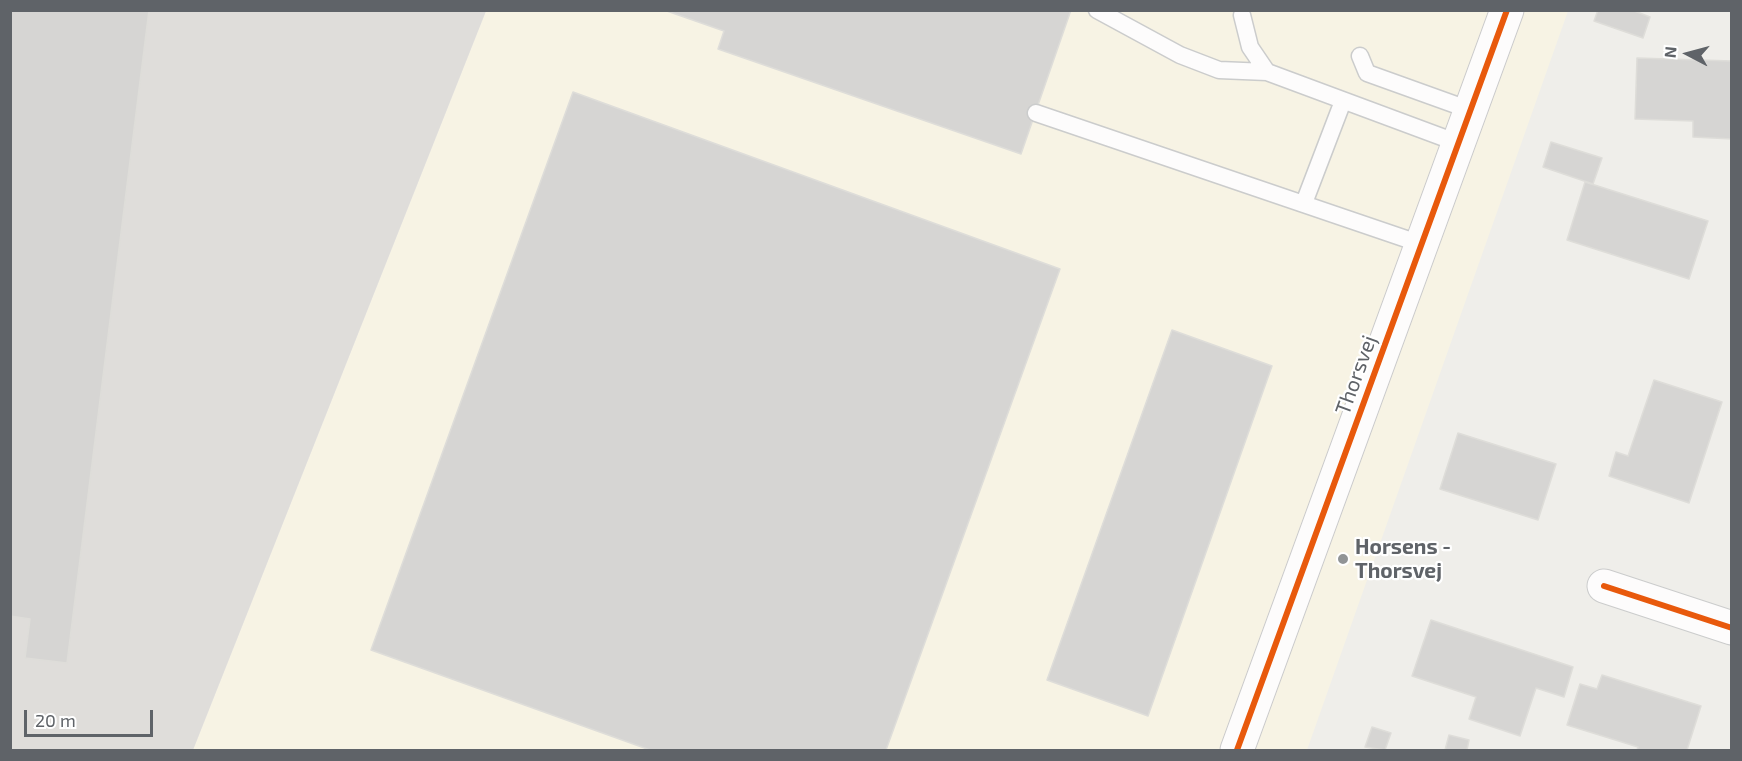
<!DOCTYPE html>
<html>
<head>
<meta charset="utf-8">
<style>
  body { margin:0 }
  #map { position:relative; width:1742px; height:761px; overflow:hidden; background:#efeeea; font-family:"Exo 2",sans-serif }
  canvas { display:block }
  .frame { position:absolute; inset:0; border:12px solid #5f6368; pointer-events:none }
  .north { position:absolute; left:1658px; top:24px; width:60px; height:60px; -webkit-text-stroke:4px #fff; paint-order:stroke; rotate:276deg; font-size:16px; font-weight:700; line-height:24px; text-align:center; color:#5f6368 }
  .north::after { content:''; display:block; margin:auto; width:21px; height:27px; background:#5f6368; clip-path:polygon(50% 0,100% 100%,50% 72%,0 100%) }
  .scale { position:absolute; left:24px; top:710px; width:129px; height:27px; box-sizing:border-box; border:3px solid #5f6368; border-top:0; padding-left:8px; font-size:18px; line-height:21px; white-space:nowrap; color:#5f6368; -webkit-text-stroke:4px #fff; paint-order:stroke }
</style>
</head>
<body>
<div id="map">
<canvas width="1742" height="761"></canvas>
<div class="frame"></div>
<div class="north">N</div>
<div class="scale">20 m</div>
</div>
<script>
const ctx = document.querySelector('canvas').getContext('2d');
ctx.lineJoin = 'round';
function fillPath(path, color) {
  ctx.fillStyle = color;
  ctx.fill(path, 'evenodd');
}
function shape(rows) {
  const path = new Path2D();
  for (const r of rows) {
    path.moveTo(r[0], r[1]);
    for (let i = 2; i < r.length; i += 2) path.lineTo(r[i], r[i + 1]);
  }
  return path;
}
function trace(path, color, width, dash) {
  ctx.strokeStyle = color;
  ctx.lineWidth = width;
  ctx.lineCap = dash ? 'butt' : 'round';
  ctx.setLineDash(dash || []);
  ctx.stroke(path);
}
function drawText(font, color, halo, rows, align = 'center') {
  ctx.font = font + ' "Exo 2",sans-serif';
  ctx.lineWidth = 4.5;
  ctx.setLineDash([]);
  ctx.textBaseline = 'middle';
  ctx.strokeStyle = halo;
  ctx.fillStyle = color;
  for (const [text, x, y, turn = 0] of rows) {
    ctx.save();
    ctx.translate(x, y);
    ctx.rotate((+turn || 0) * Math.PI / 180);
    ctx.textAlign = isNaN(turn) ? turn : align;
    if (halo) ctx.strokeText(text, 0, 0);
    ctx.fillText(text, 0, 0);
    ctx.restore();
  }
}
fillPath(shape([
  [486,11,1568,11,1307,750,193,750]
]), '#f7f3e4');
fillPath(shape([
  [10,11,486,11,193,750,11,750]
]), '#dfddda');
const building = shape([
  [10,10,149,10,67,663,25,658,30,619,10,616,10,10],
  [664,10,1071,10,1021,154,718,49,724,31,664,10],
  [1598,10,1632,10,1650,17,1643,38,1594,21,1598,10],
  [1637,58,1732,61,1732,139,1693,137,1693,121,1635,119,1637,58],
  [573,92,1060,269,886,750,650,750,371,650,573,92],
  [1551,142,1602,158,1593,184,1543,167,1551,142],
  [1585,182,1708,221,1689,279,1567,240,1585,182],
  [1172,330,1272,366,1148,716,1047,680,1172,330],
  [1654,380,1722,402,1689,503,1609,476,1616,452,1628,456,1654,380],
  [1458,433,1556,464,1538,520,1440,489,1458,433],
  [1431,620,1573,667,1564,697,1536,688,1520,736,1469,719,1476,697,1412,676,1431,620],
  [1602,675,1701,706,1687,750,1637,750,1638,747,1567,725,1580,684,1597,689,1602,675],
  [1372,727,1391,733,1385,750,1365,747,1372,727],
  [1449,735,1469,740,1467,750,1445,750,1449,735]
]);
fillPath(building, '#d6d5d3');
trace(building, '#deddd9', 1.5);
const lane = shape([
  [1097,10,1180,55,1219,70,1267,72],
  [1242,15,1250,47,1267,72,1458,143],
  [1360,56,1367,73,1470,110],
  [1036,113,1421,244],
  [1304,203,1343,101]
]);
const street = shape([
  [1604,586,1732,628]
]);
const secondary = shape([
  [1237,750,1507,10]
]);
trace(lane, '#cbcccc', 19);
trace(street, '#cbcccc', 35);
trace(secondary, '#cacacb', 35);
trace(lane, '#fdfcfc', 16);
trace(street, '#fdfcfc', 33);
trace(secondary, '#fdfcfc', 33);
trace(shape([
  [1604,586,1732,628],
  [1237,750,1507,10]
]), '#e8590c', 6);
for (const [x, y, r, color] of [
  [1343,559,6,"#919496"]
]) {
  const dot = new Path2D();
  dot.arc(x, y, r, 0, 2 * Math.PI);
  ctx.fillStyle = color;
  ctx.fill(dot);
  trace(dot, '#fff', 2);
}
drawText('21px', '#5f6368', '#fff', [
  ["Thorsvej",1356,375,-70]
]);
drawText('bold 21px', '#5f6368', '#fff', [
  ["Horsens -",1355,547],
  ["Thorsvej",1355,571]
], 'left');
</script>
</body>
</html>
